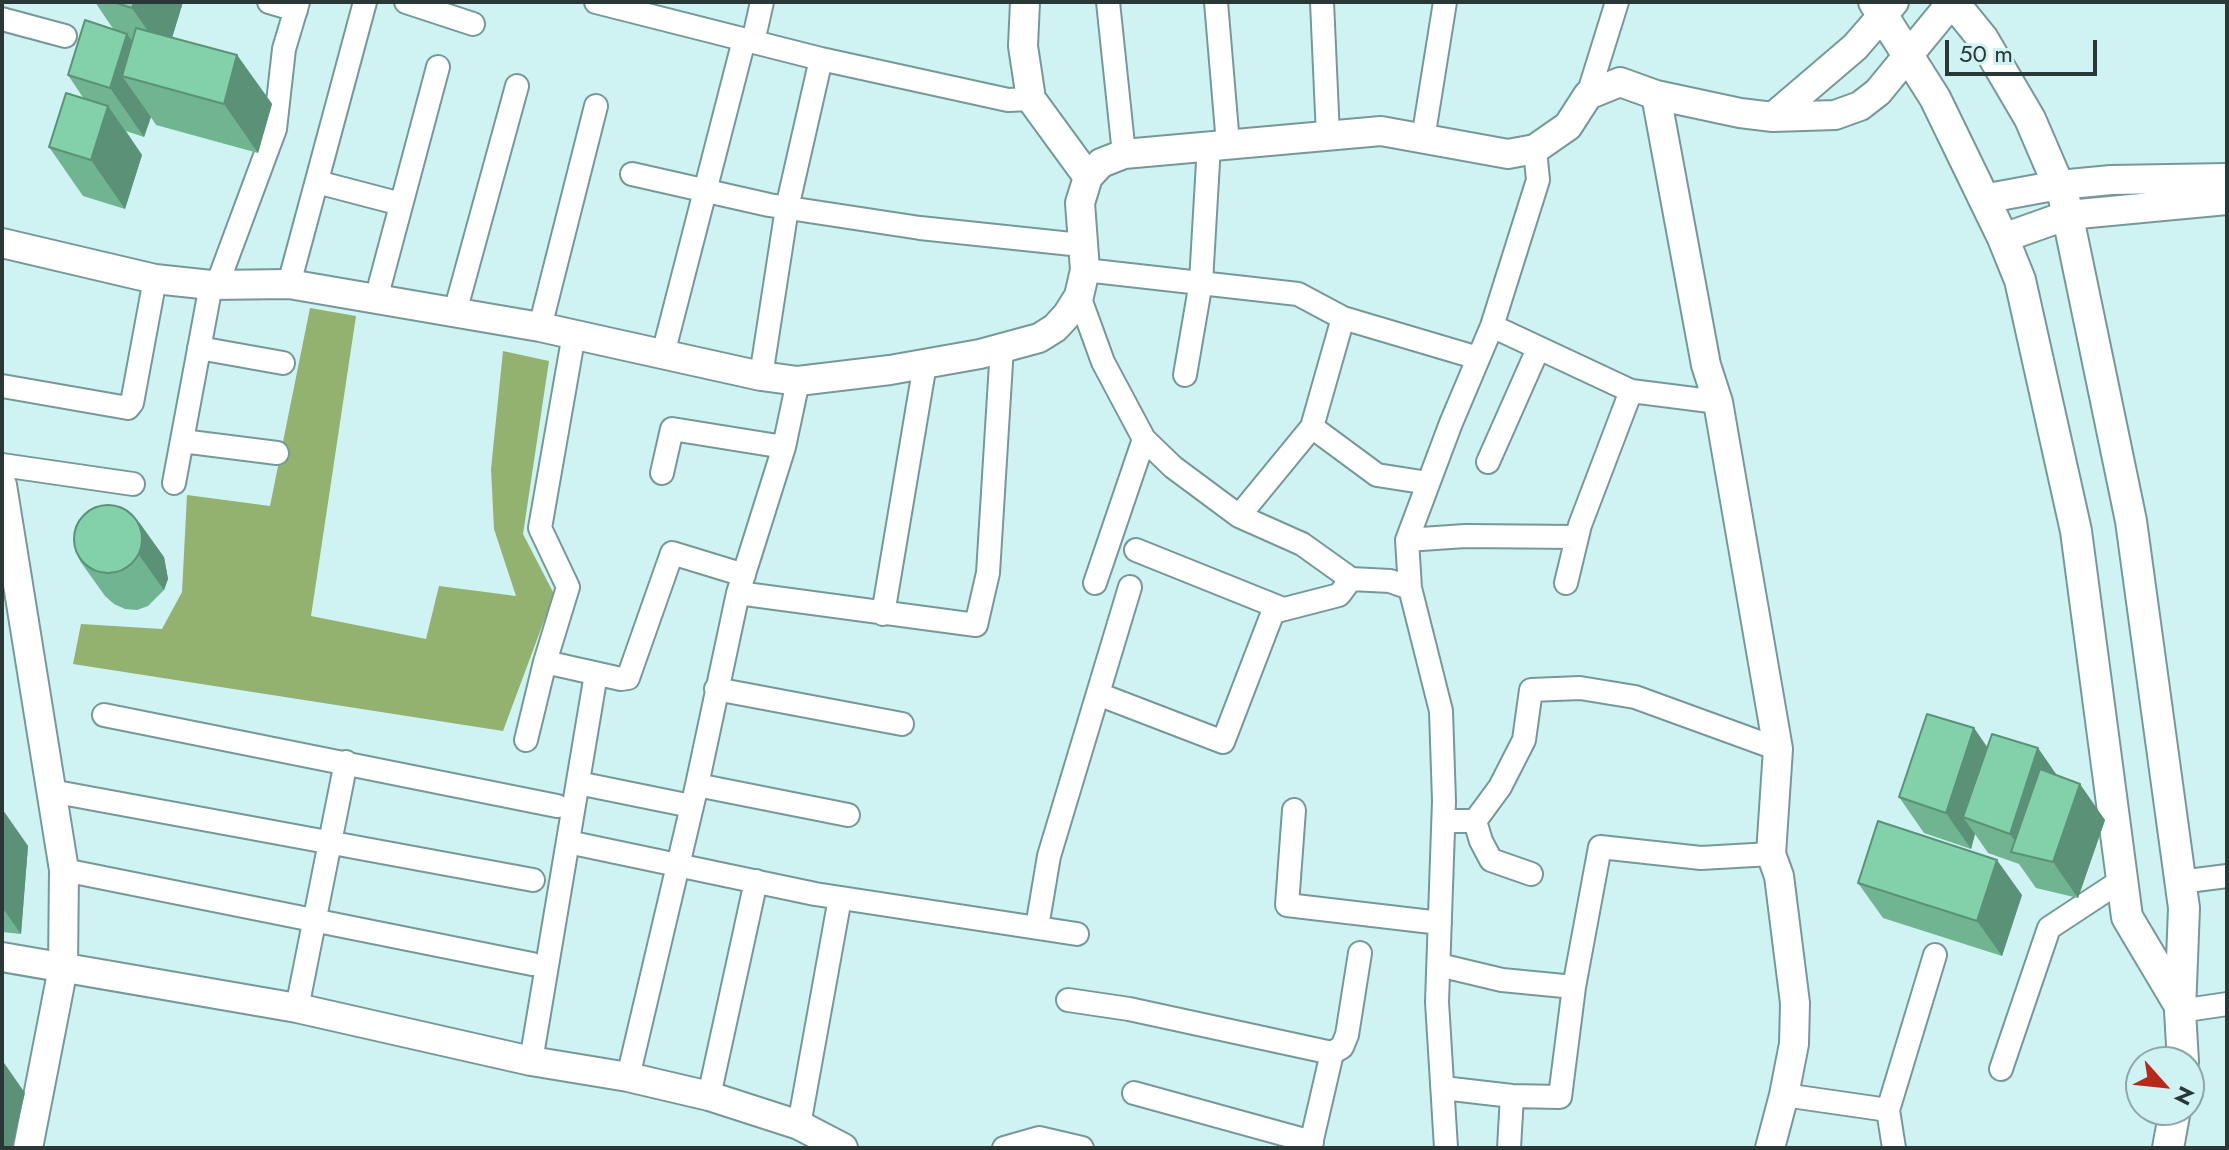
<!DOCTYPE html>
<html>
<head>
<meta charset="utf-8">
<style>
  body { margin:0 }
  #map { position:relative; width:2229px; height:1150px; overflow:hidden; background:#cff3f2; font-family:Jost,sans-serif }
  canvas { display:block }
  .frame { position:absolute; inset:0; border:4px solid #293737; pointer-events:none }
  .north { position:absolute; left:2125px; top:1046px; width:80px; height:80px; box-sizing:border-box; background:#cff3f2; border:2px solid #8da8a7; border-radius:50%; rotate:117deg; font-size:22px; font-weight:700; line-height:32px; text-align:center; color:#293737 }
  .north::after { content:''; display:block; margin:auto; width:28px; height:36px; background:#b72918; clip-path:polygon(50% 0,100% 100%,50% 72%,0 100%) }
  .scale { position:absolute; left:1945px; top:40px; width:152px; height:36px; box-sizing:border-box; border:4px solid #293737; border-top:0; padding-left:10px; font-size:24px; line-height:28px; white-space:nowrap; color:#293737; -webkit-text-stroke:6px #cff3f2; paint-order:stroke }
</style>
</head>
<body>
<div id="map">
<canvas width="2229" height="1150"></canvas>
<div class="frame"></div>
<div class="north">N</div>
<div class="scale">50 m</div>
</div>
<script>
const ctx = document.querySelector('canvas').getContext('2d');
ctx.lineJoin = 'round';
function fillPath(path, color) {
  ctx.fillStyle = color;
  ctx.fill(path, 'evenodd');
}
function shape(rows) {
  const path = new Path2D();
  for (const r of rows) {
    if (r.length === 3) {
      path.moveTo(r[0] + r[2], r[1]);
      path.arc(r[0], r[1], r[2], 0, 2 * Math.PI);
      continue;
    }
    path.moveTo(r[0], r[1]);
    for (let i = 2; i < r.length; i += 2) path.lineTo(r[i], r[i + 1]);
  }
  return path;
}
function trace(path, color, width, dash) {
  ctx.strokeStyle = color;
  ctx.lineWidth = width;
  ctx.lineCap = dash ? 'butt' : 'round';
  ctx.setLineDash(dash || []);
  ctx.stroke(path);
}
fillPath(shape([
  [310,308,356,316,311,616,426,639,439,586,516,596,494,529,491,469,503,351,549,361,523,534,554,594,503,731,73,664,81,624,162,629,182,592,187,495,270,506]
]), '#93b270');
const minor = shape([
  [269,2,296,10],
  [406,2,473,24],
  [596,2,821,59,1008,100,1031,99],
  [1108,2,1124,154],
  [1216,2,1228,144],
  [1322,2,1328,136],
  [2,19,65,36],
  [753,42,762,2],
  [1588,95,1617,2],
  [1423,139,1445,2],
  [632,174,769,205,920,228,1081,245],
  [317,182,401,204],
  [1085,270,1298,294,1343,318,1478,358],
  [289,284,365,2],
  [217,285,275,129,284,49,298,2],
  [1079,296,1103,362,1144,439,1173,467,1239,516,1302,544,1351,579,1390,581,1410,588,1441,711,1444,801,1437,1002,1446,1148],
  [376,299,438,67],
  [455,312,517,86],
  [1492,326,1631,391,1718,402],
  [540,327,596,106],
  [199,348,283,363],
  [663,354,744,40],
  [1185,375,1201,282,1209,145],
  [761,376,787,208,821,59],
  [2,386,128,408,132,403,155,279],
  [1312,427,1377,475,1428,483],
  [182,441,277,453],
  [1488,462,1538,349],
  [2,465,133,484],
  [662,473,672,429,784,447],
  [174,483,211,285],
  [1239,516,1312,427,1343,318],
  [1407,540,1465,536,1577,537],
  [1136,550,1283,609],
  [1095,583,1144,439],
  [1566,583,1580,525,1631,391],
  [1410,588,1407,540,1451,423,1492,326,1538,180,1535,149],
  [738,593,976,625,988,573,1002,347],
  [883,614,925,364],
  [545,662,621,679,628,678,672,553,744,575],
  [716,689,902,724],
  [1098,694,1223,742,1273,612,1339,595,1351,579],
  [104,715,557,806],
  [526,740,545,662,568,587,540,528,574,334],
  [578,783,691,806],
  [697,785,848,815],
  [51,791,533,880],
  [1294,810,1287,905,1440,923],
  [1444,821,1475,821,1500,787,1524,740,1531,690,1580,688,1635,697,1778,749],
  [1475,821,1481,841,1491,860,1531,874],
  [568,842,815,894,1077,934],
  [64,870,532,964],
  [2180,882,2227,876],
  [1037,927,1049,856,1130,587],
  [1439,965,1502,980,1574,987],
  [1068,1000,1129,1009,1332,1053],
  [297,1008,346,762],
  [2180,1011,2227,1004],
  [531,1061,596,674],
  [2001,1069,2049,928,2122,880],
  [628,1077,697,785,738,593,784,447,798,381],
  [1443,1088,1512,1096,1560,1097,1574,987,1600,847,1701,858,1771,854],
  [1134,1093,1312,1142],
  [1784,1095,1888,1110],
  [709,1096,756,881],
  [799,1125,840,898],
  [1004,1148,1039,1138,1082,1148],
  [1310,1148,1332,1053,1342,1047,1347,1035,1360,953],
  [1509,1148,1512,1096],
  [1894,1148,1888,1110,1935,955]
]);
const tertiary = shape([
  [1025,2,1023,46,1031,99,1088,177],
  [1656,95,1706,365,1718,402,1778,749,1771,854,1779,876,1795,1003,1794,1044,1784,1095,1770,1148],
  [1773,117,1855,47,1894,2],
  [1983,199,2059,185,2111,180,2227,178],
  [2003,238,2068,215,2227,200],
  [2,243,155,279,211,285,289,284,540,327,761,376,798,381,890,370,980,354,1039,338,1055,328,1067,315,1079,296,1085,270,1080,203,1088,177,1101,163,1124,154,1381,131,1508,154,1535,149,1568,126,1588,95,1620,82,1656,95,1740,113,1773,117,1835,115,1860,106,1878,92,1952,2],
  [2,485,64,870,63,968,28,1148],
  [2,957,297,1008,531,1061,628,1077,709,1096,799,1125,843,1148]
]);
const secondary = shape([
  [1874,2,1935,98,2003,238,2020,280,2076,531,2127,917,2180,1006],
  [1953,2,1983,39,2030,119,2064,198,2131,521,2184,908,2180,1011,2183,1062],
  [2168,1148,2175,1110]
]);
trace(minor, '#779898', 26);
trace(tertiary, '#779898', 32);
trace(secondary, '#779898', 34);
trace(minor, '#fff', 22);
trace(tertiary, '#fff', 28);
trace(secondary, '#fff', 30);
fillPath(shape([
  [95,2,183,2,172,38,237,55,272,104,258,153,156,125,151,117,144,137,126,131,142,155,125,209,83,196,49,147,84,99,68,75,114,30],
  [73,539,164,557,168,579,164,590,148,606,137,610,125,609,114,604,105,596,80,561],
  [1974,728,1987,748,2038,748,2057,776,2105,820,2078,898,2036,888,2019,864,1988,853,1975,834,1971,849,1924,833,1899,797],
  [2,810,28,846,21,934,2,932],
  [1858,883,2022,895,2002,956,1883,918]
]), '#70b492');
fillPath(shape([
  [134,2,183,2,166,57,132,8],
  [127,34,162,83,122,76,151,117,144,137,110,88],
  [237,55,272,104,258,153,224,104],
  [108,106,142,155,125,209,91,160],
  [139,522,164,557,168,579,164,590,139,555],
  [1974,728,1999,764,1963,817,1975,834,1971,849,1946,813],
  [2038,748,2063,784,2026,856,2010,834],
  [2080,784,2105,820,2078,898,2053,862],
  [3,810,28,846,21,934,2,907],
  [1997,860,2022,895,2002,956,1977,921],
  [2,1060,25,1093,12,1148,2,1148]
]), '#5b9277');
const building = shape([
  [113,2,134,2,132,8,113,2],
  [85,20,127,34,110,88,68,75,85,20],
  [136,28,237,55,224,104,122,76,136,28],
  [66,93,108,106,91,160,49,147,66,93],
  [108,539,34],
  [1927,714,1974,728,1946,813,1899,797,1927,714],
  [1992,734,2038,748,2010,834,1963,817,1992,734],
  [2040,769,2080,784,2053,862,2011,852,2040,769],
  [1878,821,1997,860,1977,921,1858,883,1878,821]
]);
fillPath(building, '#82d1aa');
trace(building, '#5b9277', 2);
</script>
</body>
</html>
